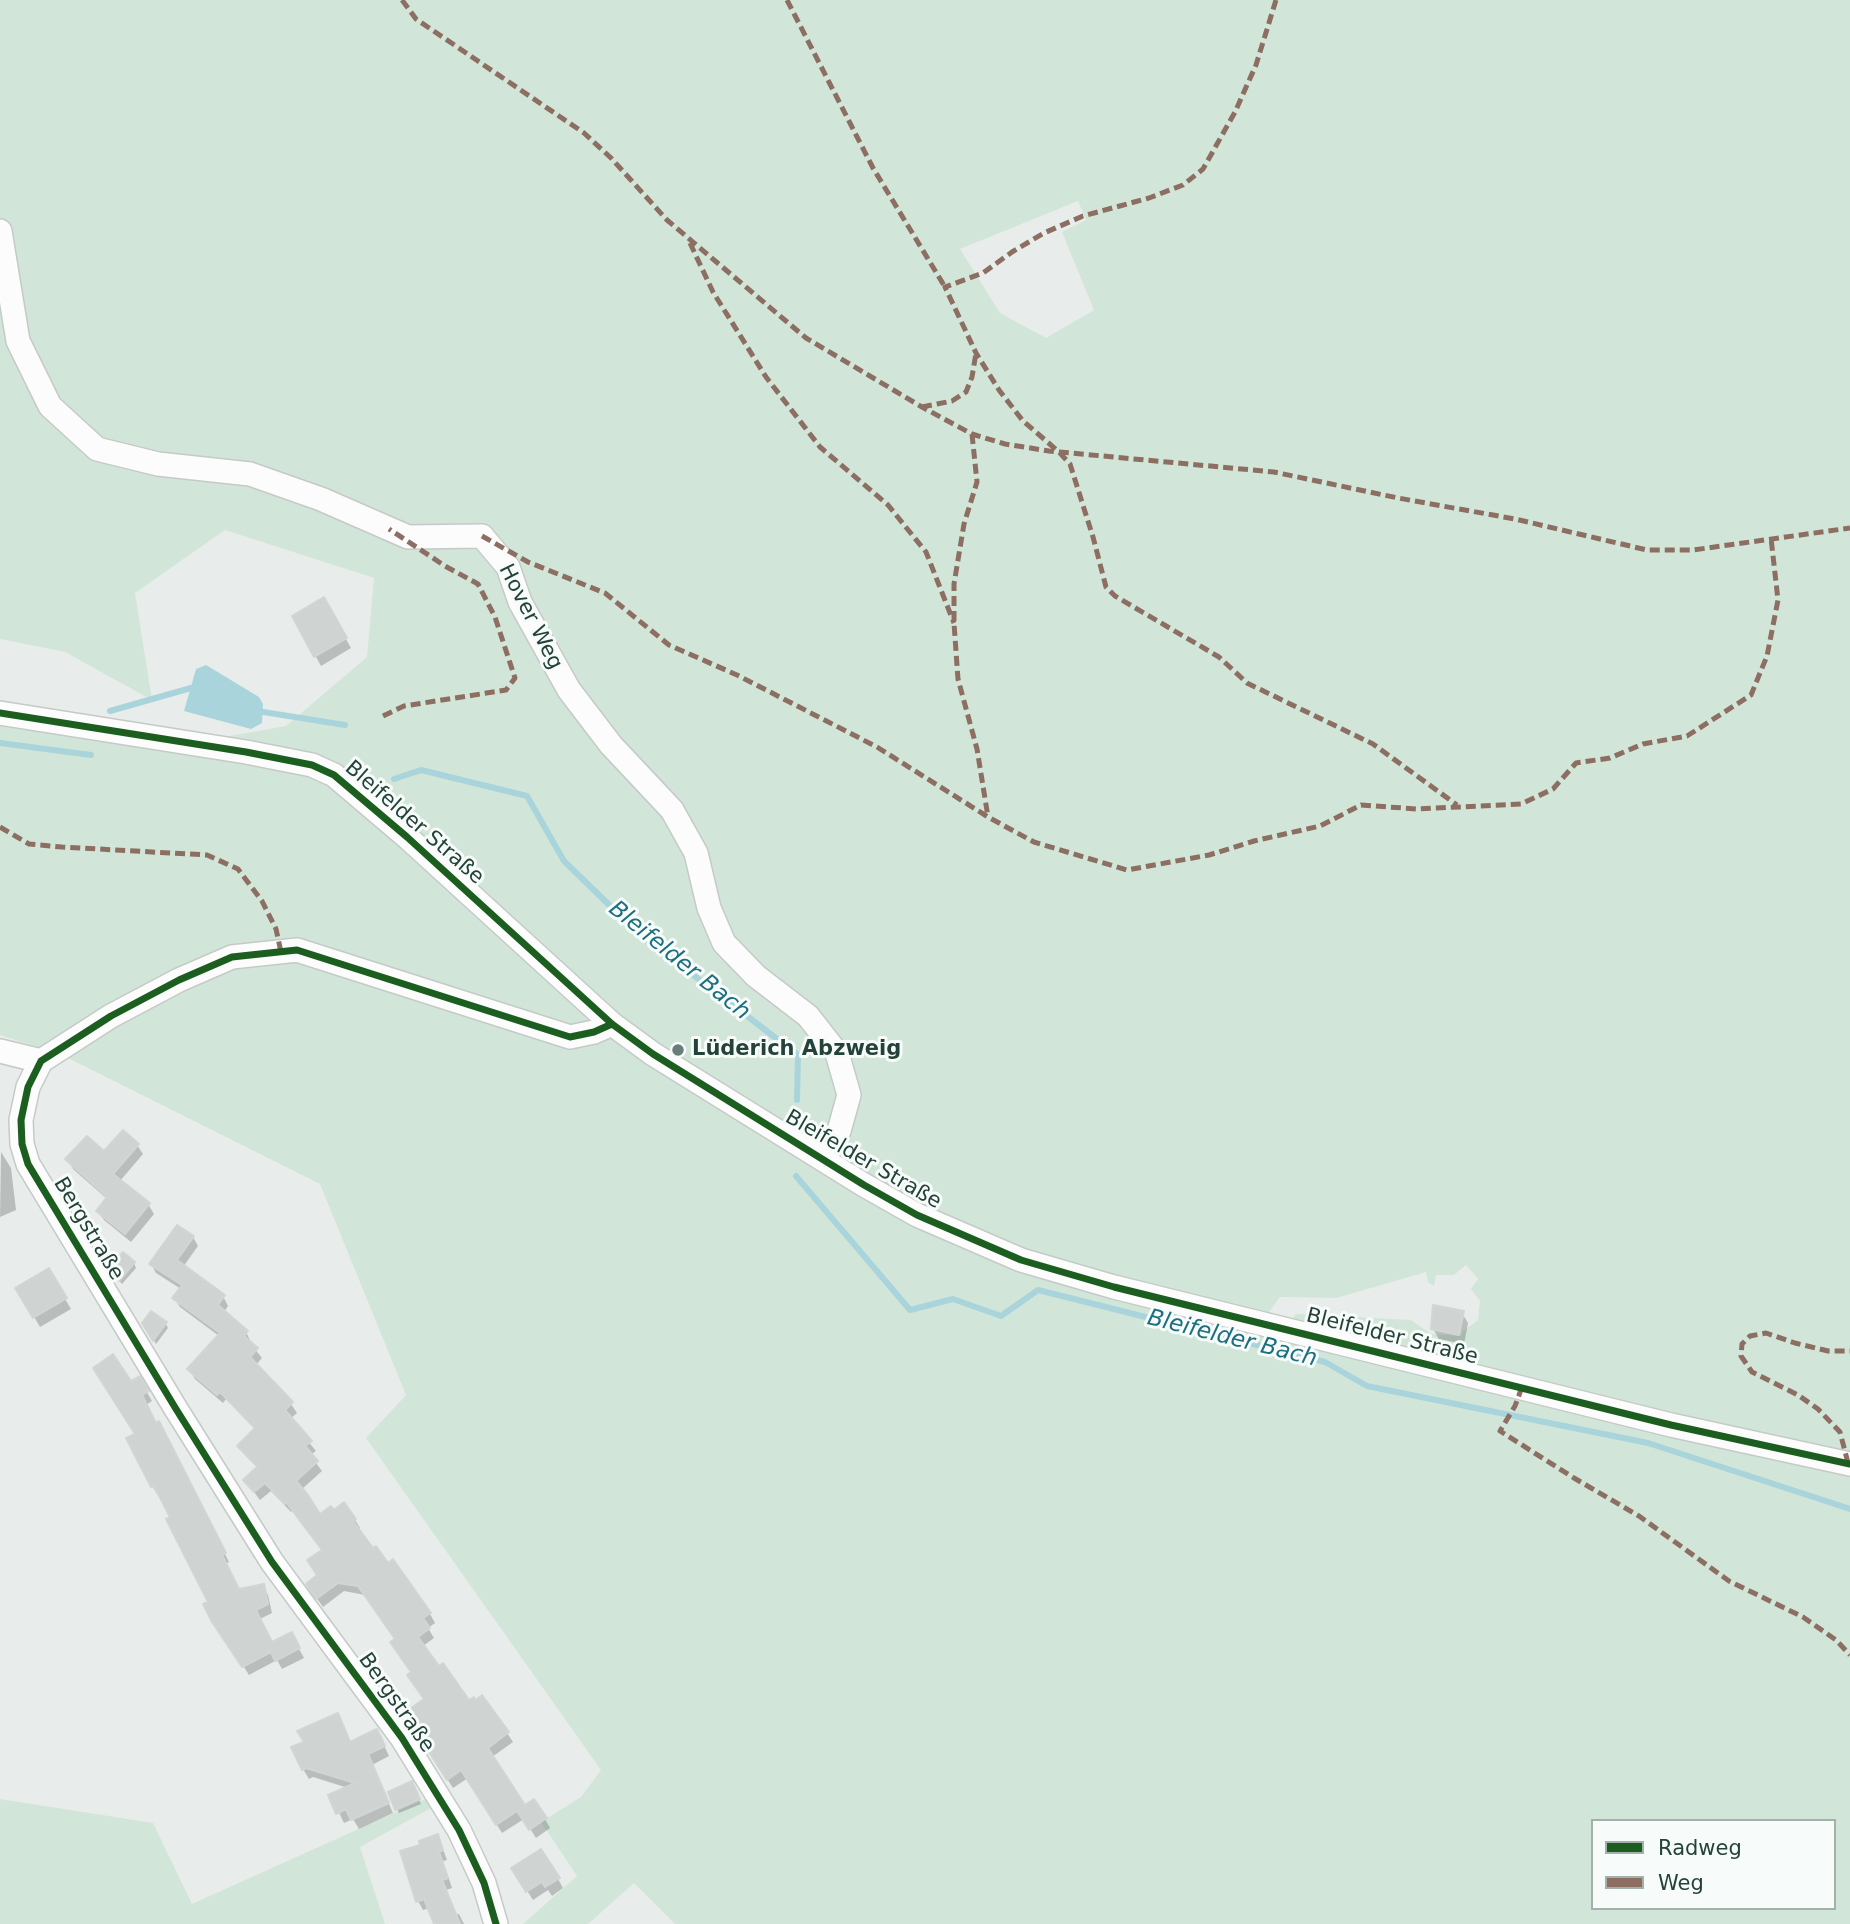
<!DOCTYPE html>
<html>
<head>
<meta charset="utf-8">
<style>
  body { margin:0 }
  #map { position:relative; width:1850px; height:1924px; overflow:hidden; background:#e8edeb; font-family:"DejaVu Sans",sans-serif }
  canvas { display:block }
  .legend { position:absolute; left:1591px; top:1819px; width:245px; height:91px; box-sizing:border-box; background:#f7fbf9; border:2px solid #a3b1ad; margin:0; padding:9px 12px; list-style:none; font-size:21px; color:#24423a }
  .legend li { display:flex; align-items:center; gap:14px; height:35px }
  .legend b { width:35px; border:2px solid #a3b1ad }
</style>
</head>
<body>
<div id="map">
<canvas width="1850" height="1924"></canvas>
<ul class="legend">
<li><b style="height:9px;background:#1b5e20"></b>Radweg</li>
<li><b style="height:9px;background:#8d6e63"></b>Weg</li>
</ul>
</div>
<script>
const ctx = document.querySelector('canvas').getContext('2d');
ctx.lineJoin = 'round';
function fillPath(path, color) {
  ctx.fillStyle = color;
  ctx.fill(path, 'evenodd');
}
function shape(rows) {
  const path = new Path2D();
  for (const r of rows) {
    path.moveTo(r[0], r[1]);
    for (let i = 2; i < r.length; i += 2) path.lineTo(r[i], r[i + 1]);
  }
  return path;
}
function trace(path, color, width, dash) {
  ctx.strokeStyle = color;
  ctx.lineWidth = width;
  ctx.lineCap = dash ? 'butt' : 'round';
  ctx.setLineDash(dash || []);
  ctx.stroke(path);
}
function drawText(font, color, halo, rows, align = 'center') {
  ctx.font = font + ' "DejaVu Sans",sans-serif';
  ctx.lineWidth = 6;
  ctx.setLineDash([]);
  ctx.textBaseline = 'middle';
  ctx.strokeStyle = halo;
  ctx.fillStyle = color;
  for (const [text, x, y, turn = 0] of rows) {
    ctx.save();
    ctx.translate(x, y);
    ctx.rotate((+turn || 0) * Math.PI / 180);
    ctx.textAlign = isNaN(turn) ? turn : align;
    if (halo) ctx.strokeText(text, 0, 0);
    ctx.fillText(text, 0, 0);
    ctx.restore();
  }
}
fillPath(shape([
  [0,0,1850,0,1850,1924,675,1924,634,1883,588,1924,523,1924,577,1876,541,1822,581,1797,601,1770,366,1438,406,1395,320,1184,64,1056,0,1035,0,718,185,744,286,726,367,657,374,578,225,530,135,593,152,700,65,652,0,639],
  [1078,201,1086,220,1062,232,1094,310,1046,338,1000,313,960,249],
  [1466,1265,1478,1279,1471,1289,1480,1301,1478,1320,1463,1331,1461,1336,1431,1334,1411,1320,1296,1314,1293,1318,1269,1312,1280,1297,1336,1298,1426,1272,1428,1282,1434,1286,1436,1275,1454,1275],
  [1593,1821,1834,1821,1834,1908,1593,1908],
  [0,1799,153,1823,192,1904,425,1799,431,1808,360,1847,385,1924,0,1924]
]), '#d1e6d8');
fillPath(shape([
  [206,665,259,697,263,704,262,723,251,729,184,711,196,669]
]), '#a9d4db');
fillPath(shape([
  [324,600,351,648,321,666,294,617],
  [137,1145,143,1154,120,1181,148,1204,154,1214,131,1242,104,1220,98,1211,107,1199,73,1169,68,1159],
  [1,1152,11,1168,16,1210,0,1217],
  [193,1237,198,1246,183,1267,223,1296,228,1306,224,1312,246,1332,251,1342,250,1343,262,1358,255,1366,291,1404,297,1413,290,1419,316,1451,310,1455,322,1471,301,1490,319,1517,355,1520,360,1528,358,1530,372,1550,430,1614,435,1623,428,1628,434,1638,423,1646,469,1703,476,1703,482,1698,507,1733,513,1742,492,1757,524,1807,545,1819,550,1828,536,1838,524,1819,502,1833,468,1778,453,1788,411,1723,426,1700,396,1640,365,1595,344,1591,323,1607,313,1593,323,1551,293,1510,291,1512,271,1491,260,1500,245,1480,258,1468,245,1455,240,1446,256,1430,226,1399,223,1403,195,1379,189,1369,219,1336,180,1307,174,1298,181,1289,156,1273,151,1264],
  [134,1263,136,1268,122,1284,113,1274],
  [48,1270,71,1309,40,1327,18,1289],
  [1462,1313,1468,1323,1464,1344,1439,1339,1433,1329],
  [144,1323,166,1324,168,1328,156,1344],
  [139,1378,152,1401,146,1405,156,1425,163,1432,229,1562,225,1564,239,1591,263,1586,268,1595,272,1613,260,1619,272,1644,291,1634,304,1658,282,1669,277,1660,249,1675,205,1605,210,1603,172,1518,160,1494,158,1495,152,1486,137,1435,130,1384],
  [382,1741,389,1756,372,1765,393,1813,359,1829,353,1819,344,1823,331,1796,348,1788,313,1777,309,1779,303,1769,351,1744],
  [414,1788,421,1804,399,1813,397,1809],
  [438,1836,447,1860,443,1861,452,1888,446,1890,456,1915,459,1914,464,1924,435,1924,429,1908,423,1910,418,1901,422,1846],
  [519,1878,558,1879,563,1888,552,1896,548,1890,533,1900]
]), '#0003');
trace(shape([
  [110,711,191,688,197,691],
  [257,711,345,725],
  [0,743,91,755],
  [394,779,421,770,527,796,564,861,637,932,798,1055,797,1100],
  [796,1176,910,1310,953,1299,1001,1316,1038,1290,1325,1362,1367,1386,1648,1443,1850,1509]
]), '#a9d4db', 6);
const building = shape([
  [324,597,347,638,314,657,292,616,324,597],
  [123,1130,139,1144,113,1174,150,1203,125,1234,96,1211,107,1197,65,1159,87,1136,104,1151,123,1130],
  [177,1225,194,1236,177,1260,225,1295,218,1305,248,1331,244,1336,258,1348,250,1357,293,1402,285,1410,312,1441,305,1446,318,1461,296,1481,308,1495,320,1514,331,1506,334,1510,344,1502,356,1519,353,1521,373,1548,376,1546,388,1563,393,1559,431,1613,423,1618,430,1628,418,1637,439,1666,443,1663,469,1700,474,1697,476,1700,482,1695,509,1732,488,1748,525,1805,534,1799,547,1818,529,1830,517,1811,496,1825,461,1770,447,1780,404,1713,424,1699,407,1675,411,1672,390,1642,395,1639,358,1586,338,1583,316,1599,306,1584,317,1575,307,1560,322,1550,286,1502,285,1504,265,1483,254,1492,243,1480,258,1466,237,1446,255,1428,220,1392,217,1395,187,1369,220,1333,172,1298,182,1285,149,1264,177,1225],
  [123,1252,135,1262,119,1281,108,1269,123,1252],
  [49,1268,67,1298,33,1318,15,1288,49,1268],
  [1433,1305,1464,1311,1459,1335,1431,1329,1433,1305],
  [151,1311,167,1322,153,1341,142,1323,151,1311],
  [113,1354,131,1381,140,1376,149,1391,142,1395,156,1423,159,1421,226,1553,222,1555,239,1589,264,1584,268,1604,256,1610,272,1642,292,1632,300,1648,275,1661,271,1652,242,1667,212,1622,203,1604,208,1602,166,1519,170,1517,154,1486,151,1487,126,1438,135,1434,93,1368,113,1354],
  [338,1713,350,1742,377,1729,385,1746,368,1754,389,1803,351,1820,346,1809,336,1814,328,1795,355,1783,306,1768,302,1770,291,1747,304,1742,297,1731,338,1713],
  [412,1781,420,1799,395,1810,388,1792,412,1781],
  [438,1834,443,1850,439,1852,448,1878,442,1880,460,1924,434,1924,424,1899,416,1902,400,1851,420,1845,419,1841,438,1834],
  [541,1849,560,1878,545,1887,542,1882,526,1892,511,1868,541,1849]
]);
fillPath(building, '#cfd4d2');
trace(building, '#d1d6d4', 2);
const minor = shape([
  [0,231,18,341,50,406,97,449,158,464,250,474,321,499,408,537,482,536,508,567,520,602,569,690,611,745,672,810,696,853,709,908,724,943,756,976,808,1016,837,1053,849,1095,839,1131,817,1154],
  [0,713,246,752,312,765,334,775,407,837,612,1024,653,1054,864,1185,917,1215,1021,1260,1114,1287,1671,1425,1850,1464],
  [0,1051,41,1061],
  [496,1924,484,1883,459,1830,402,1738,272,1562,176,1409,28,1164,22,1144,21,1120,28,1087,41,1061,111,1016,179,980,232,957,297,950,570,1037,594,1032,612,1024]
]);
trace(minor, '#c5cac8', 26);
trace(minor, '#fcfcfc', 23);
trace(shape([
  [402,0,416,19,584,133,611,158,667,220,806,338,922,407,972,434,1005,444,1049,451,1274,472,1398,498,1515,519,1647,550,1693,550,1850,528],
  [787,0,873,168,945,287],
  [1276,0,1256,65,1235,112,1203,169,1183,185,1149,198,1083,216,1044,233,1012,252,983,273,945,287,976,353,999,390,1023,421,1059,452,1070,464,1093,537,1106,587,1115,596,1219,657,1247,683,1373,744,1457,805],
  [690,243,713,292,766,377,820,447,888,505,926,552,954,623],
  [922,407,952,401,966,392,972,377,976,353],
  [972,434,977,482,964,524,954,584,954,623,958,679,977,749,988,817],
  [482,536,528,562,605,593,669,645,737,675,877,747,988,817,1034,842,1127,870,1209,855,1254,841,1320,826,1361,805,1417,809,1521,804,1553,789,1576,763,1610,758,1643,744,1687,736,1751,695,1767,656,1778,600,1771,538],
  [383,716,404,706,506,690,515,678,495,617,478,584,445,566,389,529],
  [0,827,29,844,62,847,207,855,238,869,262,901,276,929,281,952],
  [1522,1387,1515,1406,1500,1431,1574,1478,1639,1516,1729,1581,1803,1617,1836,1640,1850,1655],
  [1848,1463,1840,1432,1818,1409,1798,1395,1752,1372,1741,1356,1742,1344,1750,1336,1766,1333,1795,1343,1828,1351,1850,1351]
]), '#8d6e63', 5, [10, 5]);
trace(shape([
  [0,713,246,752,312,765,334,775,407,837,612,1024,653,1054,864,1185,917,1215,1021,1260,1114,1287,1671,1425,1850,1464],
  [496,1924,484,1883,459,1830,402,1738,272,1562,176,1409,28,1164,22,1144,21,1120,28,1087,41,1061,111,1016,179,980,232,957,297,950,570,1037,594,1032,612,1024]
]), '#1b5e20', 7);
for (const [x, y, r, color] of [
  [678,1050,7,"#697e78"]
]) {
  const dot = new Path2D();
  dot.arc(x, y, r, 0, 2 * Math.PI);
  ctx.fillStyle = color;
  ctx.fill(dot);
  trace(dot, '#f7fbf9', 2.5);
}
drawText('21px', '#24423a', '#f7fbf9', [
  ["Hover Weg",530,617,63],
  ["Bleifelder Straße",414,823,41],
  ["Bleifelder Straße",863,1160,30],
  ["Bergstraße",88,1229,59],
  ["Bleifelder Straße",1392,1337,14],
  ["Bergstraße",396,1703,55]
]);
drawText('bold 21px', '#24423a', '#f7fbf9', [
  ["Lüderich Abzweig",692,1050]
], 'left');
drawText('italic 23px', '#1c6f80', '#f7fbf9', [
  ["Bleifelder Bach",679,961,39],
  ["Bleifelder Bach",1232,1339,14]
]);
</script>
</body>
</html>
